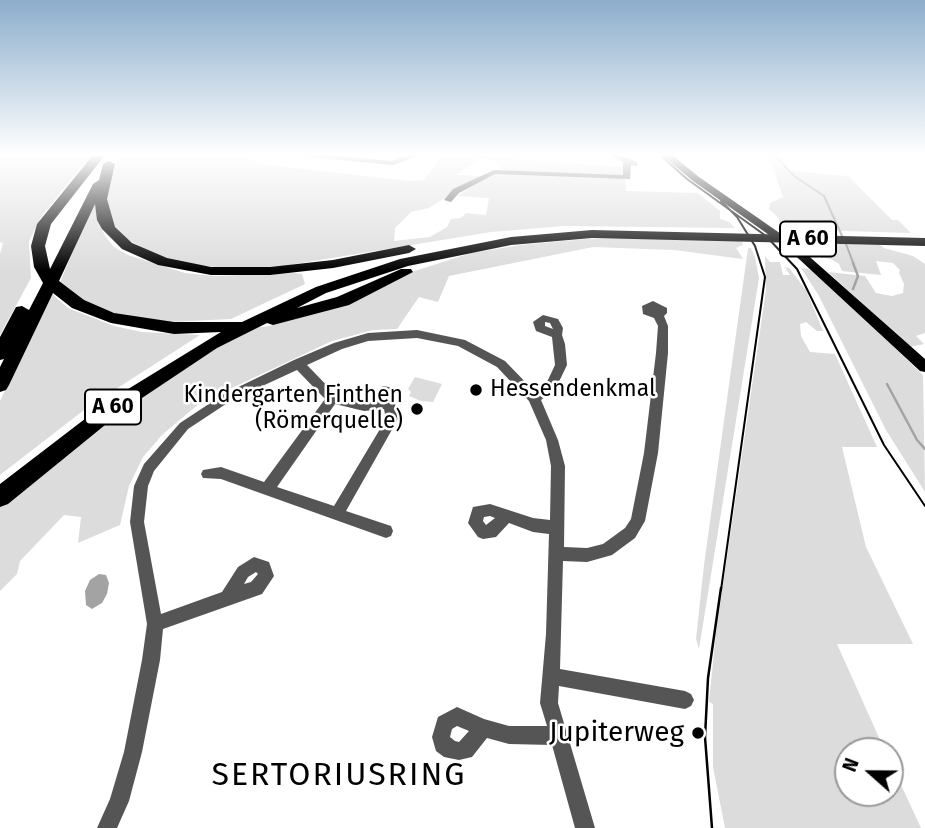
<!DOCTYPE html>
<html>
<head>
<meta charset="utf-8">
<style>
  body { margin:0 }
  #map { position:relative; width:925px; height:828px; overflow:hidden; background:#fff; font-family:"Fira Sans",sans-serif }
  canvas { display:block }
  .north { position:absolute; left:834px; top:737px; width:70px; height:70px; box-sizing:border-box; background:#fff; border:2px solid #999; border-radius:50%; rotate:291deg; font-size:19px; font-weight:700; line-height:28px; text-align:center; color:#000 }
  .north::after { content:''; display:block; margin:auto; width:24px; height:32px; background:#000; clip-path:polygon(50% 0,100% 100%,50% 72%,0 100%) }
</style>
</head>
<body>
<div id="map">
<canvas width="925" height="828"></canvas>
<div class="north">N</div>
</div>
<script>
const ctx = document.querySelector('canvas').getContext('2d');
ctx.lineJoin = 'round';
function fillPath(path, color) {
  ctx.fillStyle = color;
  ctx.fill(path, 'evenodd');
}
function shape(rows) {
  const path = new Path2D();
  for (const r of rows) {
    path.moveTo(r[0], r[1]);
    for (let i = 2; i < r.length; i += 2) path.lineTo(r[i], r[i + 1]);
  }
  return path;
}
function trace(path, color, width, dash) {
  ctx.strokeStyle = color;
  ctx.lineWidth = width;
  ctx.lineCap = dash ? 'butt' : 'round';
  ctx.setLineDash(dash || []);
  ctx.stroke(path);
}
function drawText(font, color, halo, rows, align = 'center') {
  ctx.font = font + ' "Fira Sans",sans-serif';
  ctx.lineWidth = 5;
  ctx.setLineDash([]);
  ctx.textBaseline = 'middle';
  ctx.strokeStyle = halo;
  ctx.fillStyle = color;
  for (const [text, x, y, turn = 0] of rows) {
    ctx.save();
    ctx.translate(x, y);
    ctx.rotate((+turn || 0) * Math.PI / 180);
    ctx.textAlign = isNaN(turn) ? turn : align;
    if (halo) ctx.strokeText(text, 0, 0);
    ctx.fillText(text, 0, 0);
    ctx.restore();
  }
}
fillPath(shape([
  [0,155,91,155,41,217,29,241,31,278,0,335,0,254,3,243,0,242],
  [120,155,235,155,248,157,259,164,410,181,424,180,443,155,520,155,519,160,624,167,626,191,698,193,720,211,720,219,729,222,735,228,564,226,491,232,283,266,239,269,205,266,176,261,148,251,127,239,111,223,107,209,106,191],
  [481,158,496,162,505,172,494,173,457,196,489,198,486,215,466,213,461,218,451,219,447,227,430,237,394,241,395,228,411,212,429,208,480,176,456,175],
  [768,155,780,155,790,171,848,176,892,220,898,220,911,233,814,230,801,225,797,231,790,231,782,227,778,217,769,209,770,203,783,197],
  [96,195,97,218,105,236,114,247,128,255,185,273,214,276,294,273,302,274,305,284,231,319,170,322,133,318,103,310,84,302,59,285],
  [664,238,742,240,743,245,736,248,743,259,674,250,593,247,449,276,438,302,419,297,397,329,373,330,332,341,200,403,163,434,143,457,129,486,120,525,78,543,81,517,64,515,20,561,17,574,0,591,0,506,108,417,245,329,269,326,327,309,402,275,471,253,521,245,586,239],
  [800,243,880,245,884,248,913,256,925,264,925,333,916,336,924,344,910,347,828,272,865,276,876,293,892,296,903,293,904,284,899,273,900,270,893,263,876,261,881,275,842,271,839,264,831,259,812,256,805,252,798,246],
  [748,248,751,248,755,257,759,278,699,649,696,639,704,565],
  [765,256,770,262,780,262,783,275,790,275,785,267,789,268,806,290,823,331,817,331,806,322,800,324,801,336,810,352,835,354,877,447,842,447,866,547,913,644,837,644,885,751,848,751,848,793,890,793,890,761,921,828,725,828,713,767,713,704,709,702,716,633,766,290],
  [801,268,814,270,923,375,925,492,886,430,819,296],
  [52,294,68,308,114,326,142,332,200,335,88,407,0,475,0,401],
  [415,377,442,384,433,402,421,401,409,396,411,392,408,389]
]), '#dcdcdc');
fillPath(shape([
  [99,574,106,575,109,583,107,594,102,603,92,609,86,605,85,591,90,580]
]), '#a3a3a3');
trace(shape([
  [774,155,794,176,824,196,843,238],
  [846,244,854,265]
]), '#a3a3a3', 2);
trace(shape([
  [853,289,858,276,853,263],
  [887,384,917,440,925,449]
]), '#a3a3a3', 2.5);
fillPath(shape([
  [305,155,330,155,392,161,410,155,420,155,393,165,309,157,305,155],
  [610,155,619,155,637,162,637,166,631,165,630,179,495,174,459,193,451,202,444,200,453,189,494,170,623,175,623,162,610,155],
  [653,301,667,308,667,313,664,316,668,326,668,353,658,453,645,521,635,538,612,555,587,562,563,561,560,669,685,691,691,694,694,700,691,706,685,709,559,686,558,703,595,828,575,828,552,745,509,744,487,738,472,757,459,760,444,757,436,751,432,737,438,717,457,707,484,719,509,726,547,726,540,703,546,634,549,534,533,532,509,523,496,537,483,539,478,537,468,523,473,507,490,504,533,518,550,520,551,466,546,440,529,401,497,367,458,346,417,338,368,341,342,349,307,365,336,395,362,401,383,386,394,388,401,396,395,405,398,419,346,511,391,526,393,531,391,536,386,538,221,479,203,478,201,474,203,470,221,467,264,482,325,399,297,370,232,400,188,429,154,471,148,486,144,522,161,614,222,592,238,567,254,557,269,562,274,576,262,594,163,629,160,660,142,752,129,801,117,828,97,828,110,799,124,752,142,660,147,624,130,522,134,486,144,464,180,423,224,394,294,360,334,343,368,333,417,330,465,340,505,361,535,392,547,382,555,365,552,337,536,331,533,322,543,315,558,319,563,328,562,335,565,344,567,365,556,388,541,400,558,440,565,466,564,547,587,548,603,544,625,528,631,519,644,453,656,353,658,326,654,318,643,314,642,306,653,301],
  [545,322,550,323,553,329,545,326,545,322],
  [385,395,388,396,386,400,379,400,385,395],
  [335,404,364,411,384,409,386,419,334,506,277,487,335,404],
  [490,516,495,518,486,525,483,521,484,517,490,516],
  [256,572,258,574,251,582,244,584,248,577,256,572],
  [457,726,469,731,459,742,455,741,450,737,452,729,457,726]
]), '#555');
fillPath(shape([
  [662,155,672,155,699,177,794,243,925,359,925,372,920,371,786,247,693,181,662,155]
]), '#000');
fillPath(shape([
  [93,155,105,155,51,224,45,246,50,269,93,184,99,180,103,164,109,161,115,164,107,199,115,227,132,243,167,258,211,267,270,267,333,260,409,245,416,249,409,253,333,268,270,275,211,275,158,265,122,249,102,229,97,220,95,204,59,281,84,300,114,313,174,322,242,322,316,287,400,259,511,237,592,230,925,238,925,246,592,238,511,245,408,266,326,293,297,308,337,297,401,269,411,269,413,272,349,305,273,325,267,323,217,348,121,412,8,504,0,507,0,484,107,402,221,332,174,334,111,323,72,308,53,293,9,385,6,390,0,392,0,367,4,359,0,360,0,337,16,307,22,306,29,310,43,283,34,267,31,246,37,224,93,155]
]), '#000');
trace(shape([
  [660,155,687,179,766,236,797,269,884,445,925,506],
  [721,590,765,277,755,246,737,217,721,201]
]), '#000', 2);
trace(shape([
  [712,828,705,737,708,678,721,588]
]), '#000', 2.5);
const sky = ctx.createLinearGradient(0, 0, 0, 271);
sky.addColorStop(0, '#8cadcc');
sky.addColorStop(0.57, '#fff');
sky.addColorStop(1, '#ffffff00');
ctx.fillStyle = sky;
ctx.fillRect(0, 0, 925, 271);
for (const [x, y, r, color] of [
  [476,390,7,"#000"],
  [417,409,7,"#000"],
  [698,733,7,"#000"]
]) {
  const dot = new Path2D();
  dot.arc(x, y, r, 0, 2 * Math.PI);
  ctx.fillStyle = color;
  ctx.fill(dot);
  trace(dot, '#fff', 2.5);
}
for (const [x, y, w] of [
  [808,239,56],
  [113,407,56]
]) {
  const box = new Path2D();
  box.roundRect(x - w / 2, y - 17.5, w, 35, 5);
  ctx.fillStyle = '#fff';
  ctx.fill(box);
  trace(box, '#000', 2);
}
drawText('bold 21px', '#000', null, [
  ["A 60",808,239],
  ["A 60",113,407]
]);
drawText('23px', '#000', '#fff', [
  ["Hessendenkmal",490,390],
  ["Kindergarten Finthen",403,396,"right"],
  ["(Römerquelle)",403,422,"right"]
], 'left');
drawText('28px', '#000', '#fff', [
  ["Jupiterweg",684,733]
], 'right');
ctx.letterSpacing = '2px';
drawText('32px', '#000', '#fff', [
  ["SERTORIUSRING",339,776]
]);
ctx.letterSpacing = '0px';
</script>
</body>
</html>
